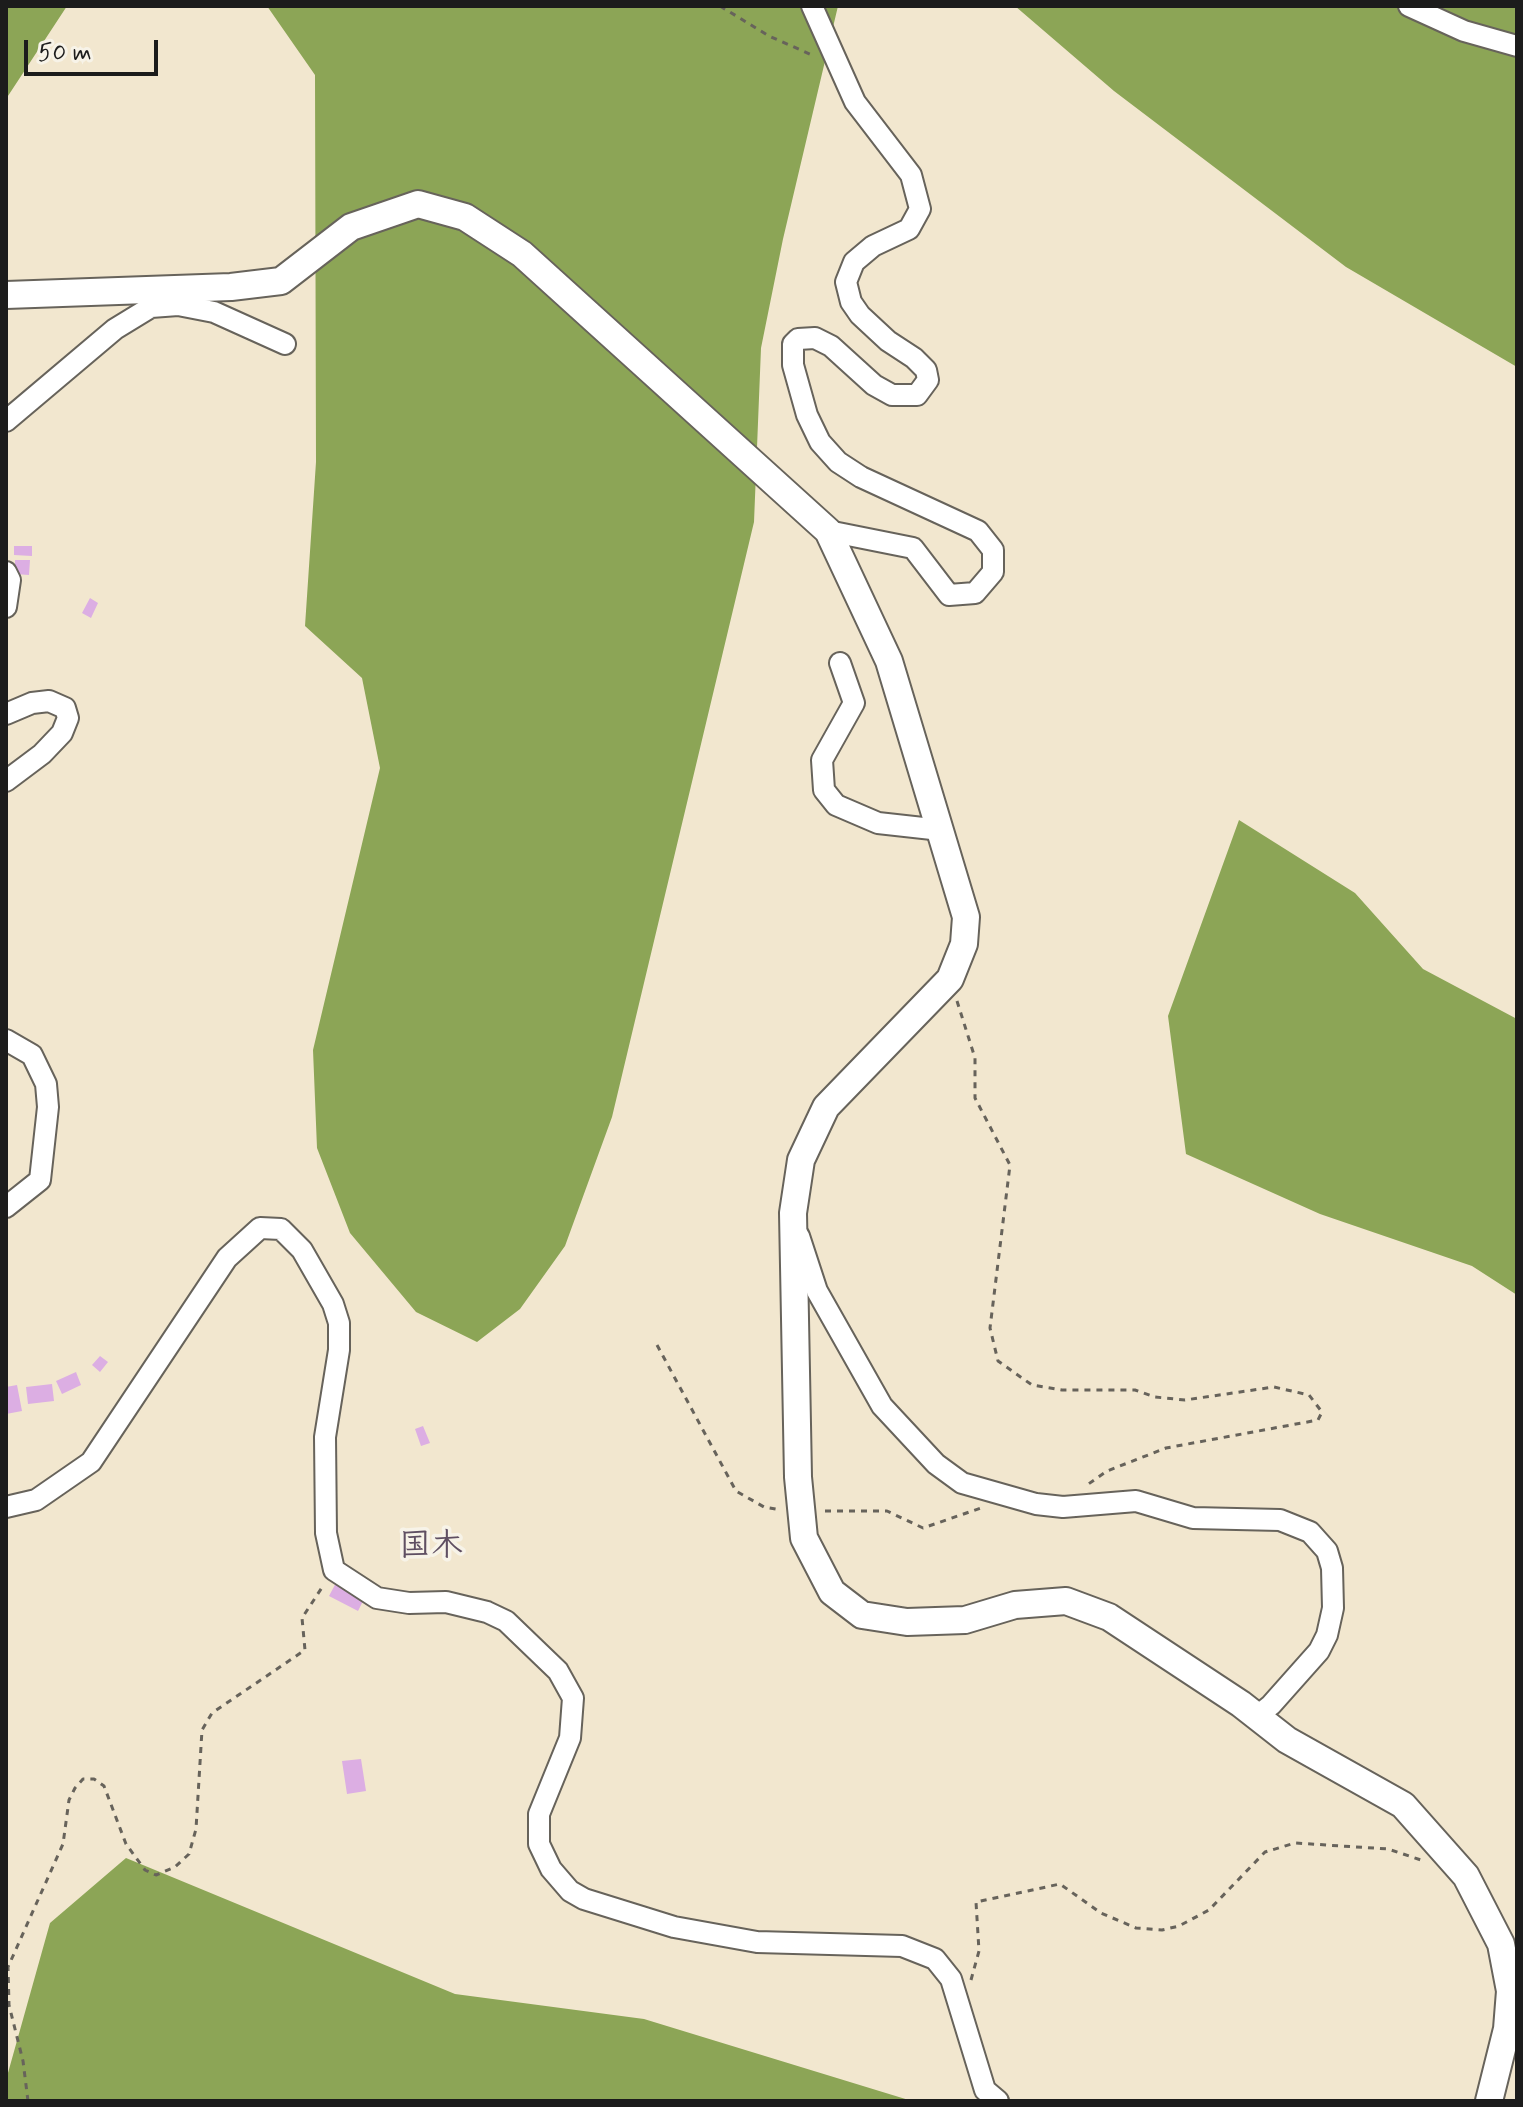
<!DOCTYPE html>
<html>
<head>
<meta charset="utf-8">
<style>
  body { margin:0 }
  #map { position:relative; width:1523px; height:2107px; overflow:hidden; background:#f2e7cf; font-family:Mynerve,sans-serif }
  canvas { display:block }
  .frame { position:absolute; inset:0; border:8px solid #1c1c1c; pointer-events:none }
  .scale { position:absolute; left:24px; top:40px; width:134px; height:36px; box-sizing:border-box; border:4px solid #1c1c1c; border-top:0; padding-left:10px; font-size:24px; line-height:28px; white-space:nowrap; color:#1c1c1c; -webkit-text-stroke:6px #f7f3e8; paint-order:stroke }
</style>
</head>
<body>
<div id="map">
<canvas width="1523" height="2107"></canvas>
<div class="frame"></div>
<div class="scale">50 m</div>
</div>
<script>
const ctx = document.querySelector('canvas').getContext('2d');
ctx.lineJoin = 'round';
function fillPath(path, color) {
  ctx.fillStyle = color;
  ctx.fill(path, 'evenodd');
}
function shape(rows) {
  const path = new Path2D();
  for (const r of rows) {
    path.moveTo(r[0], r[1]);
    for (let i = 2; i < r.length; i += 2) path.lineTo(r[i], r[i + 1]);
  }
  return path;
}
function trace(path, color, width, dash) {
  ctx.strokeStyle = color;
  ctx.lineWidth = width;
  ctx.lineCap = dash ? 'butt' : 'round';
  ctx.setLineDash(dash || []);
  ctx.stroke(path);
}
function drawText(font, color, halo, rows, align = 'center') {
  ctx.font = font + ' Mynerve,"Klee One",sans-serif';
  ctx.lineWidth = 7;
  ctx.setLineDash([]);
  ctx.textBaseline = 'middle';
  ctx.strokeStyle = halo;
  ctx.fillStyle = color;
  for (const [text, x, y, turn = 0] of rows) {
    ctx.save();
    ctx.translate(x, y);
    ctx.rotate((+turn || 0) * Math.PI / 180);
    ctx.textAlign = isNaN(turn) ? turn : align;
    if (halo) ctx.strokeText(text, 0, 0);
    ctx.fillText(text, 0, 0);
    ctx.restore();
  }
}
fillPath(shape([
  [6,6,67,6,6,99],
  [267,6,838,6,783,239,761,348,754,522,612,1117,565,1246,520,1309,477,1342,416,1312,350,1233,317,1148,313,1050,380,768,362,678,305,626,316,462,315,75],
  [1015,6,1517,6,1517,367,1346,267,1114,91],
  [1239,820,1355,893,1423,969,1517,1019,1517,1295,1472,1266,1320,1214,1186,1154,1168,1016],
  [126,1858,455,1994,644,2019,912,2101,6,2101,6,2080,50,1923]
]), '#8ca556');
fillPath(shape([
  [14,546,32,546,32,556,14,555],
  [15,560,30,560,29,575,15,574],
  [90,598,98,603,91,618,82,613],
  [100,1356,108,1362,100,1372,92,1365],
  [76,1372,81,1385,62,1394,56,1381],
  [52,1384,54,1401,28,1404,26,1387],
  [17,1385,22,1411,6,1414,6,1387],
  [423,1426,430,1443,421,1446,415,1429],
  [337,1581,365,1597,358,1611,329,1596],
  [361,1759,366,1791,347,1794,342,1761]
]), '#dcaee3');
const minor = shape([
  [812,6,855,102,911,175,920,209,909,229,873,246,854,262,846,282,851,302,860,315,888,341,914,358,926,370,928,380,917,395,892,395,874,385,831,346,815,338,798,339,793,344,793,365,807,415,820,442,838,462,861,477,978,531,993,550,993,572,975,593,949,595,913,548,828,531],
  [1409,6,1464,31,1517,46],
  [6,421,115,329,151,307,178,305,214,312,285,344],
  [6,572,10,580,6,607],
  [840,663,854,703,822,760,824,790,836,805,878,823,941,830],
  [6,714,32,703,49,701,65,708,68,718,62,733,42,754,6,781],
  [6,1040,32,1055,46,1084,48,1107,40,1180,6,1207],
  [799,1236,817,1291,882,1406,936,1464,962,1483,1036,1504,1063,1507,1136,1501,1193,1518,1280,1520,1310,1532,1327,1551,1332,1568,1333,1608,1327,1635,1319,1651,1271,1705,1256,1717],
  [6,1507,36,1500,91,1462,227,1258,260,1228,281,1229,302,1250,333,1304,339,1323,339,1350,325,1437,326,1533,334,1570,377,1598,409,1603,446,1602,487,1612,506,1621,558,1671,573,1698,570,1738,539,1814,539,1844,551,1869,570,1891,584,1899,674,1927,757,1942,902,1946,935,1959,951,1979,985,2090,998,2101]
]);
const tertiary = shape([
  [6,295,231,287,281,281,351,227,418,204,465,217,522,254,828,531,889,661,966,917,964,944,950,979,826,1107,801,1160,793,1213,798,1477,804,1538,832,1592,862,1615,907,1622,965,1620,1015,1605,1066,1601,1109,1617,1241,1704,1287,1740,1403,1805,1466,1876,1501,1944,1510,1991,1507,2029,1489,2101]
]);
trace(minor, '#67635b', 24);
trace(tertiary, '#67635b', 30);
trace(shape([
  [720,6,769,36,812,55],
  [957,1001,975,1058,975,1098,1010,1165,990,1328,998,1361,1032,1385,1062,1390,1135,1390,1155,1397,1185,1400,1274,1387,1309,1395,1322,1412,1318,1420,1166,1448,1107,1471,1087,1485],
  [657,1345,736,1491,764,1507,781,1510],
  [825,1511,887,1511,923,1528,981,1508],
  [971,1980,979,1951,976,1902,1060,1884,1101,1913,1136,1928,1162,1930,1179,1926,1209,1910,1265,1852,1295,1843,1388,1849,1421,1860],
  [28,2101,23,2061,9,2005,8,1967,63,1844,69,1800,75,1788,83,1779,94,1779,104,1786,126,1844,145,1870,156,1875,175,1867,189,1854,196,1829,202,1730,212,1713,305,1650,302,1618,323,1586]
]), '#67635b', 3, [6, 6]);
trace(minor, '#fff', 20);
trace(tertiary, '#fff', 26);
drawText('bold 32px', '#5f4f62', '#f7f3e8', [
  ["国木",431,1548]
]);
</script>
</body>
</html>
